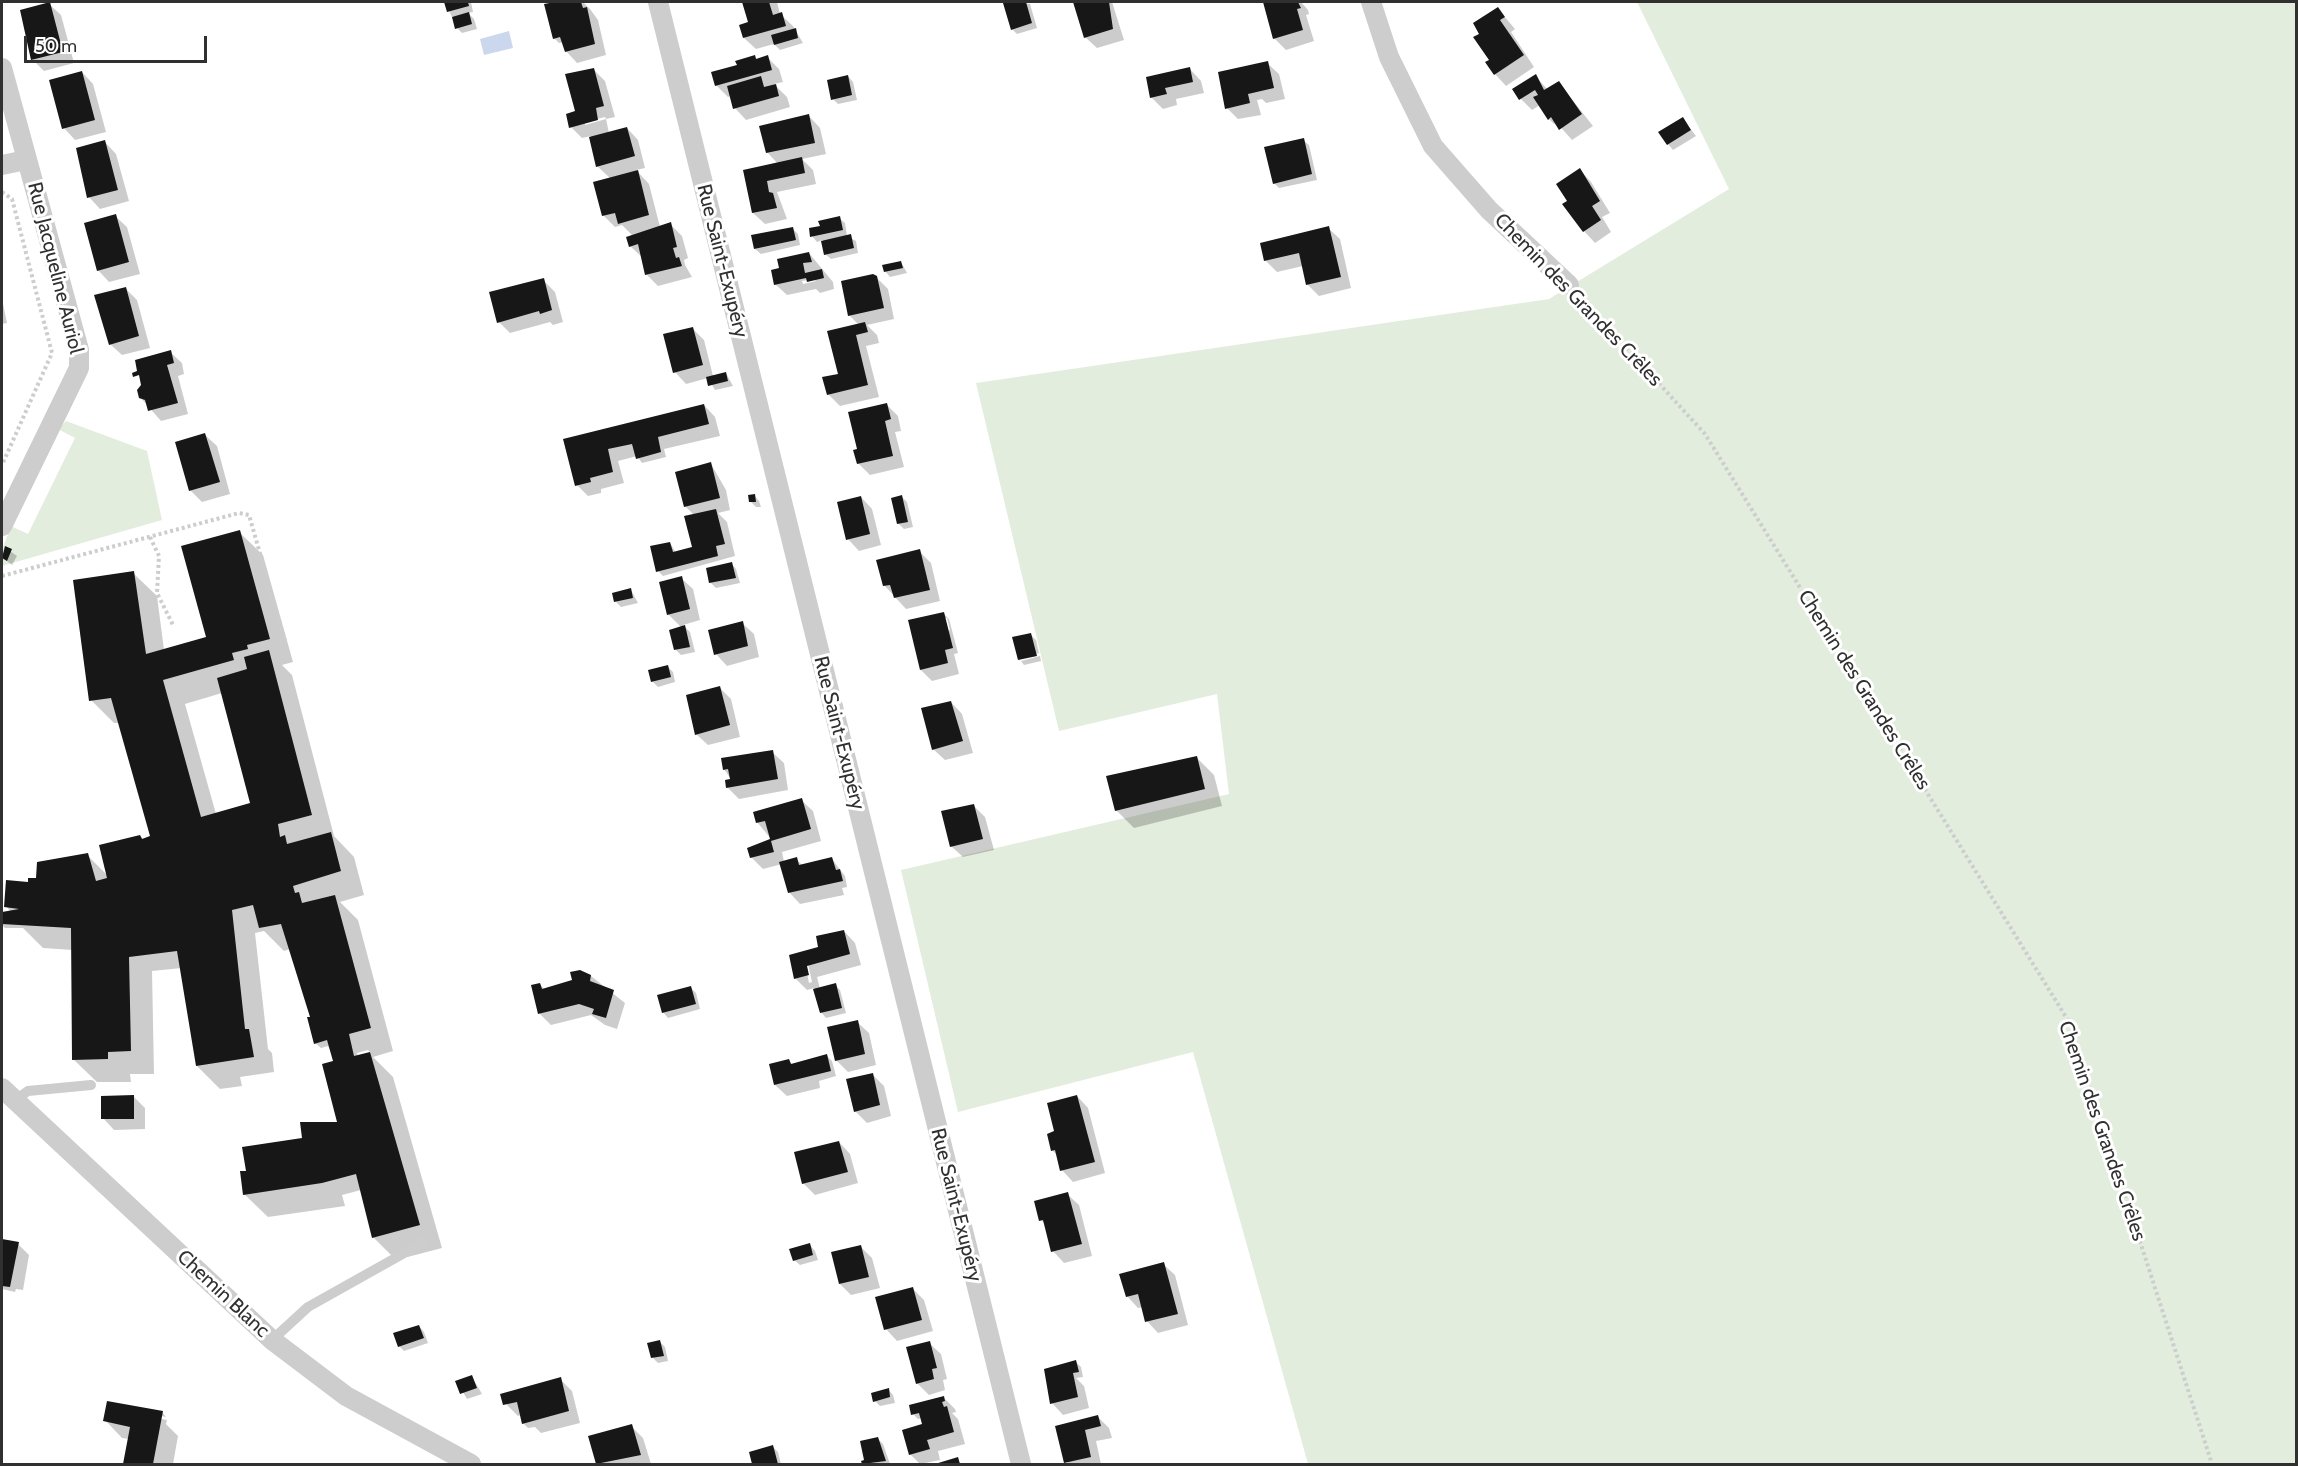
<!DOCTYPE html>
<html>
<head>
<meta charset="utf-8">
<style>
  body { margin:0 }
  #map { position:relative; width:2298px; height:1466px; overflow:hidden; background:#fff; font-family:Cabin,sans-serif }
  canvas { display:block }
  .frame { position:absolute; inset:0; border:3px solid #303030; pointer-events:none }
  .scale { position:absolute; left:24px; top:36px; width:183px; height:27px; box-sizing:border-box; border:3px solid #303030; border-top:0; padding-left:8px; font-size:18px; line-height:21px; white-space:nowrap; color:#303030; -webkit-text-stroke:4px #fff; paint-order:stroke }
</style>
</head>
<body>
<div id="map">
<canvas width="2298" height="1466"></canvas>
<div class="frame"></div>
<div class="scale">50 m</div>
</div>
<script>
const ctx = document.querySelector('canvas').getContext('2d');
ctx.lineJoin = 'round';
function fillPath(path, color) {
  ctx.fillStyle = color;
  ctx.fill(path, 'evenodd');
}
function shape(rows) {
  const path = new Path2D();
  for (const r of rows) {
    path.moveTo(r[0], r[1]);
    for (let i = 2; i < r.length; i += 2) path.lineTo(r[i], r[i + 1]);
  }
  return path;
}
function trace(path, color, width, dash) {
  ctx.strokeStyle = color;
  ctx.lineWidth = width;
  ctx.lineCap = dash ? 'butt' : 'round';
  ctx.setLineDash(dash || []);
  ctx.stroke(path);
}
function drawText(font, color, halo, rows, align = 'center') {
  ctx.font = font + ' Cabin,sans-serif';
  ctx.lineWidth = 6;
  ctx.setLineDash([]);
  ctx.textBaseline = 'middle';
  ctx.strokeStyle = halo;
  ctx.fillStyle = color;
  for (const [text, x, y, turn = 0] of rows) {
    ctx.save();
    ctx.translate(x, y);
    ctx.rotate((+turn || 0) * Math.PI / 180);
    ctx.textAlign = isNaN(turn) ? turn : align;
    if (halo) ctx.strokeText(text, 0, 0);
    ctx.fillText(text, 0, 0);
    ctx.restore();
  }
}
fillPath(shape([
  [1637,2,2296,2,2296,1464,1308,1464,1193,1052,958,1112,901,870,1229,794,1217,694,1059,731,976,383,1549,299,1729,189],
  [66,421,147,451,162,520,2,566,2,550,11,526,28,534,75,438,58,429]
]), '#e3edde');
fillPath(shape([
  [509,31,513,48,484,55,480,39]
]), '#cad7ed');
fillPath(shape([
  [445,2,471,2,473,12,468,13,474,19,477,29,462,33,457,28],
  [561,2,583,2,590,9,598,20,606,55,577,63,566,51,564,42,559,43,554,38,546,5],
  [744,2,777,2,780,14,793,26,803,43,780,50,774,44,756,49,744,38,750,23],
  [1015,2,1030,4,1037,28,1017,34,1012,29,1005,4],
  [1075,2,1112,2,1124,40,1097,48,1085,37],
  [1264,2,1301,2,1308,10,1309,14,1306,15,1314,41,1286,50,1274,38],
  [49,4,61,15,74,63,44,71,33,60,22,12],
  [1498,9,1515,29,1511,32,1534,67,1506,86,1495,74,1481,34],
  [755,57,758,60,767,57,779,69,783,82,774,84,787,97,790,107,746,120,735,108,731,96,728,97,716,85],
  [1267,63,1279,74,1285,99,1266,103,1262,99,1257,100,1261,115,1238,119,1227,108],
  [593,69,605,81,615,117,606,119,609,133,627,128,638,140,645,168,636,170,649,184,660,227,670,224,682,236,688,258,684,260,685,265,692,277,658,286,646,274,643,258,630,246,633,236,622,225,615,227,603,215,611,179,597,166,591,136,582,138,571,127],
  [605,117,606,119,585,125,585,122],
  [1190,69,1201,81,1204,93,1176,99,1177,105,1163,109,1151,97],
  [82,72,93,84,106,132,75,140,64,128],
  [848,76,853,82,857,100,838,104,833,99],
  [1535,76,1548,90,1559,83,1593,126,1572,140,1556,122,1554,124,1549,119,1540,105,1532,110,1521,99],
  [809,116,820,128,826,154,802,159,813,170,816,184,777,192,787,219,765,224,753,213,745,171,778,164,767,152],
  [1683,119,1696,136,1673,150,1668,144],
  [1303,140,1309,145,1317,180,1279,188,1274,183],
  [105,142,116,154,129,201,100,209,89,197],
  [1580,170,1591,182,1610,213,1602,217,1611,232,1595,243,1584,231],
  [115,216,127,227,140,274,109,282,98,270],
  [839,218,845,223,847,236,856,241,858,253,831,259,825,254,823,240,817,242,812,236,822,227],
  [792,228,798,234,800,245,761,254,755,249],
  [1328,228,1340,239,1351,288,1319,296,1307,284,1303,266,1277,272,1265,260],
  [809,253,833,282,834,289,820,293,816,289,787,295,775,284,781,269],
  [813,279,816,281,803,284,802,281],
  [901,262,907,273,890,277,885,271],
  [876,277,888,289,894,319,867,325,877,335,879,343,866,346,879,397,840,406,829,395,840,375,859,325,849,315],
  [543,280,555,292,563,322,553,325,550,322,510,333,499,322],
  [125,288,137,300,150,348,122,355,110,344],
  [2,299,7,323,2,324],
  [692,328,704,340,713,376,726,373,733,386,715,390,708,378,686,384,675,372],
  [170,352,182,363,184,374,178,376,188,414,161,421,140,397],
  [886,404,898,416,901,431,895,432,904,467,870,475,858,463,859,450],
  [704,405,715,417,720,436,664,449,666,457,642,463,637,456,618,461,624,483,601,489,601,493,588,496,577,485,564,441],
  [205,435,217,446,230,494,202,502,191,491,188,474],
  [711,464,726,490,730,510,718,513,727,522,735,556,663,576,658,571,670,543,676,553,692,549,694,515,685,506],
  [754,495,759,501,761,507,756,507,751,502],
  [901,496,907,502,913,527,904,529,898,523],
  [861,497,872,509,881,545,859,551,848,539],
  [239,532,263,555,293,662,282,665,292,675,334,836,354,857,364,895,340,902,358,920,393,1051,373,1057,393,1077,442,1248,396,1260,373,1237,361,1190,342,1195,345,1206,268,1217,244,1194,248,1172,303,1138,340,1127,336,1062,328,1046,321,1048,315,1043,312,1018,290,949,284,951,264,931,255,933,268,1049,272,1053,274,1072,240,1077,242,1086,220,1089,197,1066,182,968,152,971,154,1074,130,1074,131,1082,97,1082,73,1059,73,950,43,948,23,928,5,928,2,925,2,914,11,912,6,906,29,884,87,855,108,876,140,836,144,840,152,837,120,723,114,723,91,700,133,573,157,596,164,650,208,638],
  [222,693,252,804,216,814,185,704],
  [368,1050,371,1053,358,1057,357,1053],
  [6,548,17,556,12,565,2,557],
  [919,551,931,563,940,601,906,609,884,585],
  [731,563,736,569,740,583,716,588,710,582],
  [681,578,693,589,700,620,683,625,690,632,695,652,681,655,676,650,682,628,668,614],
  [631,590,638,603,621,607,616,602],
  [944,614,949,619,958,653,954,654,959,674,932,681,921,670],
  [944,618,947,618,950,630,947,631],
  [742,623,754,634,759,657,727,666,716,654],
  [1030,634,1036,640,1039,653,1020,658,1020,661,1019,659],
  [1040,656,1041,661,1024,665,1021,661],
  [668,667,673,672,675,682,658,687,653,682],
  [719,687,731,699,740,737,708,745,696,734],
  [951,702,962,714,973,753,945,760,933,749],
  [772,752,784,763,788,790,739,799,728,788,732,781,724,769],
  [1197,758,1214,775,1222,806,1134,828,1116,810],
  [801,800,813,811,821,841,782,852,784,862,796,859,803,866,832,859,845,876,847,887,842,888,844,895,800,904,789,892,782,864,763,869,751,857,772,840,757,822],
  [973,805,985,817,994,850,963,857,951,846],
  [844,931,855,943,861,965,817,977,820,989,835,985,840,990,846,1013,826,1018,821,1012,814,988,807,990,795,978,790,956,820,948,817,937],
  [805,964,808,964,812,982,809,983],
  [591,976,625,1003,617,1029,605,1025,591,1015,551,1025,540,1014,540,984,544,989],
  [691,988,696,993,700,1009,668,1018,663,1012],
  [857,1022,869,1033,876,1065,848,1072,836,1060],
  [827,1056,832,1061,836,1076,819,1081,820,1088,787,1096,775,1085,771,1065,789,1061,793,1065],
  [872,1074,884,1086,891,1116,867,1123,855,1111],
  [133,1096,145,1108,145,1129,114,1130,103,1118],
  [1077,1096,1088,1108,1105,1173,1073,1182,1062,1170,1058,1156,1052,1150],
  [839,1142,850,1154,858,1183,815,1195,803,1183],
  [1067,1194,1079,1205,1092,1256,1064,1263,1053,1251,1046,1225,1041,1220],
  [2,1241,18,1244,29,1255,23,1290,16,1289,15,1292,2,1289],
  [810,1245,815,1251,818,1260,800,1265,794,1260],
  [861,1247,872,1258,880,1288,851,1295,840,1284],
  [1163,1264,1175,1275,1188,1325,1158,1333,1147,1321,1143,1307,1138,1308,1127,1296],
  [913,1289,924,1300,933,1331,897,1341,886,1329],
  [419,1326,424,1332,428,1343,404,1351,399,1346],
  [660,1342,665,1347,668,1361,658,1363,653,1358],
  [929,1343,941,1354,947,1379,943,1380,945,1390,929,1395,917,1383],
  [1076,1362,1081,1367,1083,1377,1076,1378,1084,1386,1089,1408,1063,1415,1052,1403],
  [472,1377,482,1394,467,1399,457,1382],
  [560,1379,572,1391,580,1423,541,1433,535,1427,528,1428,523,1423,521,1415,518,1416,507,1405,504,1394],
  [888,1389,893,1395,895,1403,880,1406,875,1401],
  [943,1397,955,1409,956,1412,952,1413,958,1419,965,1444,938,1451,940,1460,920,1464,910,1454,924,1425,922,1418,918,1419,913,1414],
  [162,1412,166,1417,153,1414,157,1418,167,1420,166,1424,178,1436,173,1464,124,1464,129,1439,122,1438,105,1420],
  [1098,1417,1109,1428,1112,1438,1096,1441,1101,1464,1068,1464,1057,1427],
  [631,1426,643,1438,651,1464,598,1464,589,1437],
  [878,1439,883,1444,890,1464,863,1464],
  [773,1447,778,1452,781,1464,753,1464,751,1453]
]), '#0003');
fillPath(shape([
  [50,2,63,52,31,60,20,10],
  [444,2,468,2,469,6,447,12],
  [555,2,581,2,583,8,587,7,595,44,565,52,560,37,553,39,544,4],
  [742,2,769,2,773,15,782,12,786,26,743,38,739,25,748,22],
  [1010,2,1026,2,1032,23,1011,30,1003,3],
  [1073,2,1109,2,1113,29,1084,38],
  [1263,2,1298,2,1301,8,1297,9,1303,30,1273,39],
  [1498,7,1505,17,1500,20,1524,55,1494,75,1485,62,1489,60,1473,37,1479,34,1473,23],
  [469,12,472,24,455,29,452,17],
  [796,28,798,38,774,45,771,35],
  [755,55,756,59,768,55,772,70,715,86,711,72,737,65,735,61],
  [1268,61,1274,88,1248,94,1250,103,1225,109,1218,72],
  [1190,67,1193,82,1165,88,1167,94,1150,98,1146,77],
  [594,68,604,106,596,108,598,120,569,128,566,114,575,111,565,74],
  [82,71,95,120,62,129,49,80],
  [1536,74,1544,90,1559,81,1582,114,1559,130,1551,117,1548,120,1533,97,1538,95,1535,90,1519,100,1512,89],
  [848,75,852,95,831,100,827,80],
  [761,76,764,87,776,84,779,96,733,109,727,86],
  [809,114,815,143,766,153,759,126],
  [1683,117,1691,130,1667,145,1658,132],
  [627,127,635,156,596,167,589,137],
  [1304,138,1312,174,1273,184,1264,147],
  [105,140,118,190,87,198,76,148],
  [802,157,805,173,767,181,769,192,773,193,777,208,752,213,743,170],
  [1580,168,1600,201,1592,206,1601,220,1583,232,1562,204,1567,201,1556,184],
  [638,170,649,215,618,224,615,213,602,216,593,182],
  [116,214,129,262,97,271,84,223],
  [840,216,843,230,810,237,809,228,820,226,818,221],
  [671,222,677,247,673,248,676,258,679,257,682,266,645,275,638,244,629,247,626,237],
  [1329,226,1341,277,1306,285,1299,253,1264,261,1260,243],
  [793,227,796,240,754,249,751,235],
  [851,234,854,248,824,255,821,241],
  [809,252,812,262,803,263,805,273,822,269,824,278,807,282,806,278,774,285,771,270,779,268,777,259],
  [901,261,903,268,884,272,882,265],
  [873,274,877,276,884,308,848,316,841,281],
  [544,278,552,310,540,314,539,311,497,323,489,292],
  [126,287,139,336,109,345,94,295],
  [865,322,868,332,856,335,868,385,827,395,822,377,838,374,827,331],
  [693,327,703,365,673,373,663,334],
  [171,350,174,363,167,365,178,403,148,411,145,400,139,398,137,390,141,385,139,375,133,377,132,373,137,371,135,360],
  [726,372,728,381,708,386,706,377],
  [887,403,891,419,885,421,893,456,857,464,853,450,857,449,848,412],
  [704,404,709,424,658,437,661,452,636,459,632,444,608,449,613,472,590,478,591,482,575,486,563,439],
  [205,433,220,482,189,491,175,442],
  [711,462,720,498,684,507,675,472],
  [755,494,756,502,749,502,748,495],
  [902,495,908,522,897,524,891,498],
  [861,496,870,534,846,540,837,502],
  [716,509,725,544,716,546,718,556,656,572,650,546,670,542,673,552,692,547,684,516],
  [240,530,270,639,247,645,248,649,232,653,234,660,163,680,201,817,250,803,217,678,247,669,244,657,269,650,312,815,278,824,280,837,285,835,287,844,331,832,341,871,293,886,295,893,299,892,302,903,335,895,371,1028,349,1034,354,1056,370,1052,420,1225,372,1238,356,1174,322,1183,243,1195,240,1171,246,1171,242,1147,302,1138,300,1122,337,1122,322,1064,333,1061,327,1040,314,1044,307,1017,310,1017,281,924,259,928,253,905,232,910,245,1029,249,1029,254,1057,196,1066,177,951,129,957,131,1051,108,1052,108,1059,72,1060,71,928,2,924,2,912,19,909,4,907,6,880,28,882,28,878,36,878,37,862,88,853,96,881,107,878,99,845,140,835,142,839,150,836,111,698,89,701,73,580,134,571,146,654,206,637,181,546],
  [5,546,12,549,7,561,2,558],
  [920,549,930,590,894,598,890,585,883,586,876,560],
  [732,562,736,578,709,583,706,568],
  [682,576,690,609,667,615,659,582],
  [631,588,633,598,614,602,612,593],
  [944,612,953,648,945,650,948,663,920,670,908,620],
  [743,621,748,646,714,655,708,630],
  [685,625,690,647,674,650,669,630],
  [1031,633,1037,656,1018,660,1012,637],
  [668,665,671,677,651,682,648,670],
  [720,686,730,725,695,735,686,695],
  [951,701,963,741,932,750,921,708],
  [773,750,778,779,726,788,725,780,730,779,728,769,723,770,721,758],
  [1197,756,1205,789,1115,811,1106,776],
  [802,798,811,829,771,841,774,852,750,858,747,848,770,839,765,821,756,823,753,812],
  [974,804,983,839,950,847,941,811],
  [797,857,799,865,832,857,836,870,840,869,843,881,788,893,779,862],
  [844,930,850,954,807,966,809,975,794,979,789,955,818,947,816,936],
  [580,970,591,975,590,981,614,990,606,1018,592,1014,594,1009,579,1004,538,1014,531,985,540,983,542,989,572,980,570,972],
  [836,983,842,1008,820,1013,813,989],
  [691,986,696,1004,662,1013,657,995],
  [858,1020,865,1054,835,1061,827,1027],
  [827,1054,831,1071,774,1085,769,1064,789,1059,791,1064],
  [873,1073,880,1105,854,1112,846,1079],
  [134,1095,134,1119,101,1119,101,1096],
  [1077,1095,1095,1162,1060,1171,1055,1150,1051,1151,1047,1134,1054,1131,1047,1103],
  [839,1141,848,1172,802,1184,794,1152],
  [1068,1192,1082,1244,1051,1252,1043,1220,1039,1221,1034,1201],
  [2,1239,19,1242,10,1287,2,1286],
  [810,1243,813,1255,793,1261,789,1249],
  [861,1245,869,1277,839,1284,831,1252],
  [1164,1262,1178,1314,1145,1322,1138,1294,1126,1297,1119,1274],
  [913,1287,922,1320,884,1330,875,1297],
  [419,1325,424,1338,398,1347,393,1333],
  [660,1340,664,1356,651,1358,647,1343],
  [930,1341,937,1368,932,1369,934,1379,916,1384,906,1347],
  [1076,1360,1079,1372,1073,1373,1078,1397,1050,1404,1044,1369],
  [472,1375,477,1388,460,1394,455,1381],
  [561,1377,569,1411,522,1424,517,1402,503,1405,500,1394],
  [889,1388,890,1397,873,1402,871,1393],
  [944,1396,945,1401,942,1402,944,1407,947,1406,954,1432,927,1440,930,1449,909,1455,902,1430,922,1424,919,1413,911,1415,909,1405],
  [107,1401,163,1411,153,1464,123,1464,130,1427,103,1421],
  [1098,1415,1101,1426,1085,1430,1091,1457,1064,1463,1055,1426],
  [632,1424,641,1455,596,1464,588,1436],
  [878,1437,886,1461,862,1464,861,1461,864,1460,860,1441],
  [773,1445,778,1464,752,1464,749,1452],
  [958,1457,960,1464,935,1464]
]), '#171717');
trace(shape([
  [2,192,12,199,52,353,2,465],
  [1582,299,1705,434,2069,1022,2212,1464],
  [150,537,159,556,157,593,173,625],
  [2,576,239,513,249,515,285,641,260,647]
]), '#cdcdcd', 4, [3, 3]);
trace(shape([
  [15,1100,28,1091,91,1085],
  [272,1340,308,1307,424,1242]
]), '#cdcdcd', 10);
trace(shape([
  [658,2,1021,1464],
  [1371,2,1389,57,1433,146,1489,210,1569,285],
  [2,68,79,350,79,368,2,526],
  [2,165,26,160],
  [2,1088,272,1340,346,1396,471,1464]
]), '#cdcdcd', 20);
drawText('20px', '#303030', '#fff', [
  ["Rue Saint-Exupéry",722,261,76],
  ["Rue Jacqueline Auriol",55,268,76],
  ["Chemin des Grandes Crêles",1578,300,46],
  ["Chemin des Grandes Crêles",1864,690,58],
  ["Rue Saint-Exupéry",839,733,76],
  ["Chemin des Grandes Crêles",2102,1131,71],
  ["Rue Saint-Exupéry",956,1205,76],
  ["Chemin Blanc",223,1294,43]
]);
</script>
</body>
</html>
